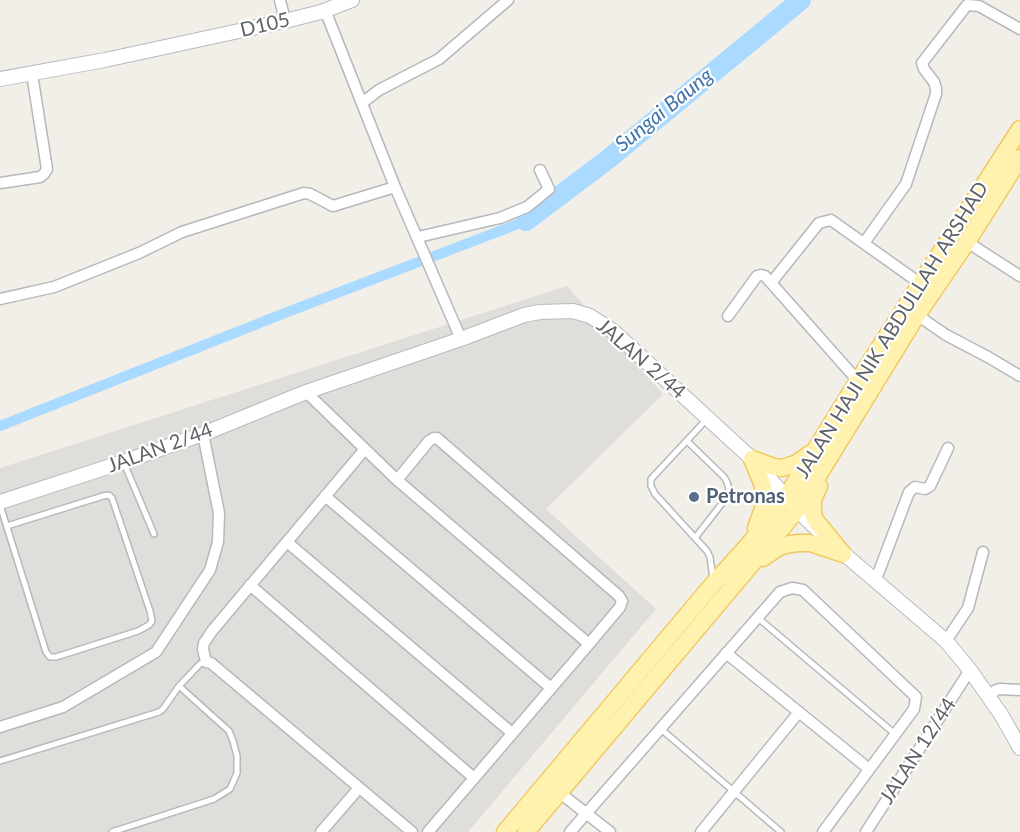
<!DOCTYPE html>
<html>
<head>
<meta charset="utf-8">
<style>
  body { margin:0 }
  canvas { display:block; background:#f1efe8 }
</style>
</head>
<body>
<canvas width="1020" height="832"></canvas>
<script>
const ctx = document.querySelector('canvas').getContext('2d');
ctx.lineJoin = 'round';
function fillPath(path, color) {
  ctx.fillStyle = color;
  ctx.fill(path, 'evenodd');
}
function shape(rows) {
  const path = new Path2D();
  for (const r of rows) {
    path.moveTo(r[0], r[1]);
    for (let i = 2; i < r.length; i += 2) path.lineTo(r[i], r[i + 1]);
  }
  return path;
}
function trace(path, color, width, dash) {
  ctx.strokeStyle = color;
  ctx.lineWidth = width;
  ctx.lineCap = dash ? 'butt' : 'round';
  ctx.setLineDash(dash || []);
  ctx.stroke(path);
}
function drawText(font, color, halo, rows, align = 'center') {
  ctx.font = font + ' Lato,sans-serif';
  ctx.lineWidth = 4.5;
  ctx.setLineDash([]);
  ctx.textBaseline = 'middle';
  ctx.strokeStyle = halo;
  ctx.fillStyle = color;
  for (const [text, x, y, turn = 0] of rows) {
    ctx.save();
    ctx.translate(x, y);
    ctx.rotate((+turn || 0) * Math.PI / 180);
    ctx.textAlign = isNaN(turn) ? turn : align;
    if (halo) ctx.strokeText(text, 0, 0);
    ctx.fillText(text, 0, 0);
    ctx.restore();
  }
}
fillPath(shape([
  [567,286,663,394,546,509,656,609,468,832,0,832,0,468]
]), '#e0deda');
trace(shape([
  [0,426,290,311,526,221]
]), '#aadaff', 10);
trace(shape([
  [526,221,607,160,801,0]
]), '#aadaff', 20);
const lane = shape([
  [707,419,651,479,651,486,655,494,707,551,710,557,713,579],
  [687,441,724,477,727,482,729,489,727,497,695,538],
  [124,463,154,534],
  [0,505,46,652,50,657,56,657,138,631,149,625,152,621,150,611,112,498,109,495,103,496,7,526],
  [757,617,895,734],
  [661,729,781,832],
  [0,761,159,712,163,709,179,686,200,664,206,662],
  [112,832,214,799,230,789,237,773,237,756,233,741,229,731,179,686]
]);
const street = shape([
  [280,0,285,21],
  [325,10,395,187,461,339],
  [362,103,379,90,439,59,508,0],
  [0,183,40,177,44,174,47,169,32,74],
  [418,237,500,218,527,207,549,189,540,170],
  [967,242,1020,276],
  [864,243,906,184,936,94,936,88,934,82,924,69,922,63,967,5,979,6,1020,29],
  [771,283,819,223,831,220,921,284],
  [0,299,54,287,139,253,182,232,304,193,310,194,333,206,395,187],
  [917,315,946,335,988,357,1020,376],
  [728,316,757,276,761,275,765,276,858,381],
  [306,392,397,480,589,644],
  [365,449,212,631,204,643,203,649,206,662,211,663,412,832],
  [397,480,429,441,434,438,437,438,619,596,622,601,620,607,589,644,428,832],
  [325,496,551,688],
  [287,542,512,733],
  [875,582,909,492,915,487,925,489,930,486,948,448],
  [250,585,474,778],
  [946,641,968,608,983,552],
  [726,653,869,769],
  [988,697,996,690,1000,689,1020,690],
  [0,727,63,707,156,652,210,570,218,542,219,513,203,434],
  [560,793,610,832],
  [321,832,359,788],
  [570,832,780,592,792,588,803,590,916,697,914,709,823,832],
  [701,832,799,712],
  [866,832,970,670]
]);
const secondary = shape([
  [0,79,105,60,285,21,321,12,352,0],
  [0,502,123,462,203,434,306,392,461,339,524,315,540,312,573,311,590,316,613,331,752,459,797,510,818,530],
  [836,547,946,641,970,670,1002,716,1020,748]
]);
const primary = shape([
  [752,459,762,483,765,498,764,506,756,528],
  [752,459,774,467,782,468,795,464,811,453],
  [819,486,813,500,813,515,816,521,843,554],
  [763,558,779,547,790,544,799,543,810,543,843,554],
  [505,832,713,584,750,543,786,497,858,381,1020,129],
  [526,832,797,510,917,315,967,242,1020,158]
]);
trace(lane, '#b5b8bc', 8);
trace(street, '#b5b8bc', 13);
trace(secondary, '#b6babf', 16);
trace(primary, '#f2c960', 19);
trace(lane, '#fff', 5);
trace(street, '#fff', 10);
trace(secondary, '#fff', 14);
trace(primary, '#fff2af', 16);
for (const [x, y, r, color] of [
  [694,497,6,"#5c6f8a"]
]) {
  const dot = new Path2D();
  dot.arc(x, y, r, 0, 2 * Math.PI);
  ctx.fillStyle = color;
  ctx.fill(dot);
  trace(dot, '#fff', 2);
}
drawText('20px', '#5f6368', '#fff', [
  ["D105",265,25,-13],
  ["JALAN HAJI NIK ABDULLAH ARSHAD",892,330,-58],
  ["JALAN 2/44",641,359,41],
  ["JALAN 2/44",160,448,-20],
  ["JALAN 12/44",918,751,-57]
]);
drawText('bold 20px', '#4e5e75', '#fff', [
  ["Petronas",706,497]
], 'left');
drawText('italic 21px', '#4174aa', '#fff', [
  ["Sungai Baung",664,110,-39]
]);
</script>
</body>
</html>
